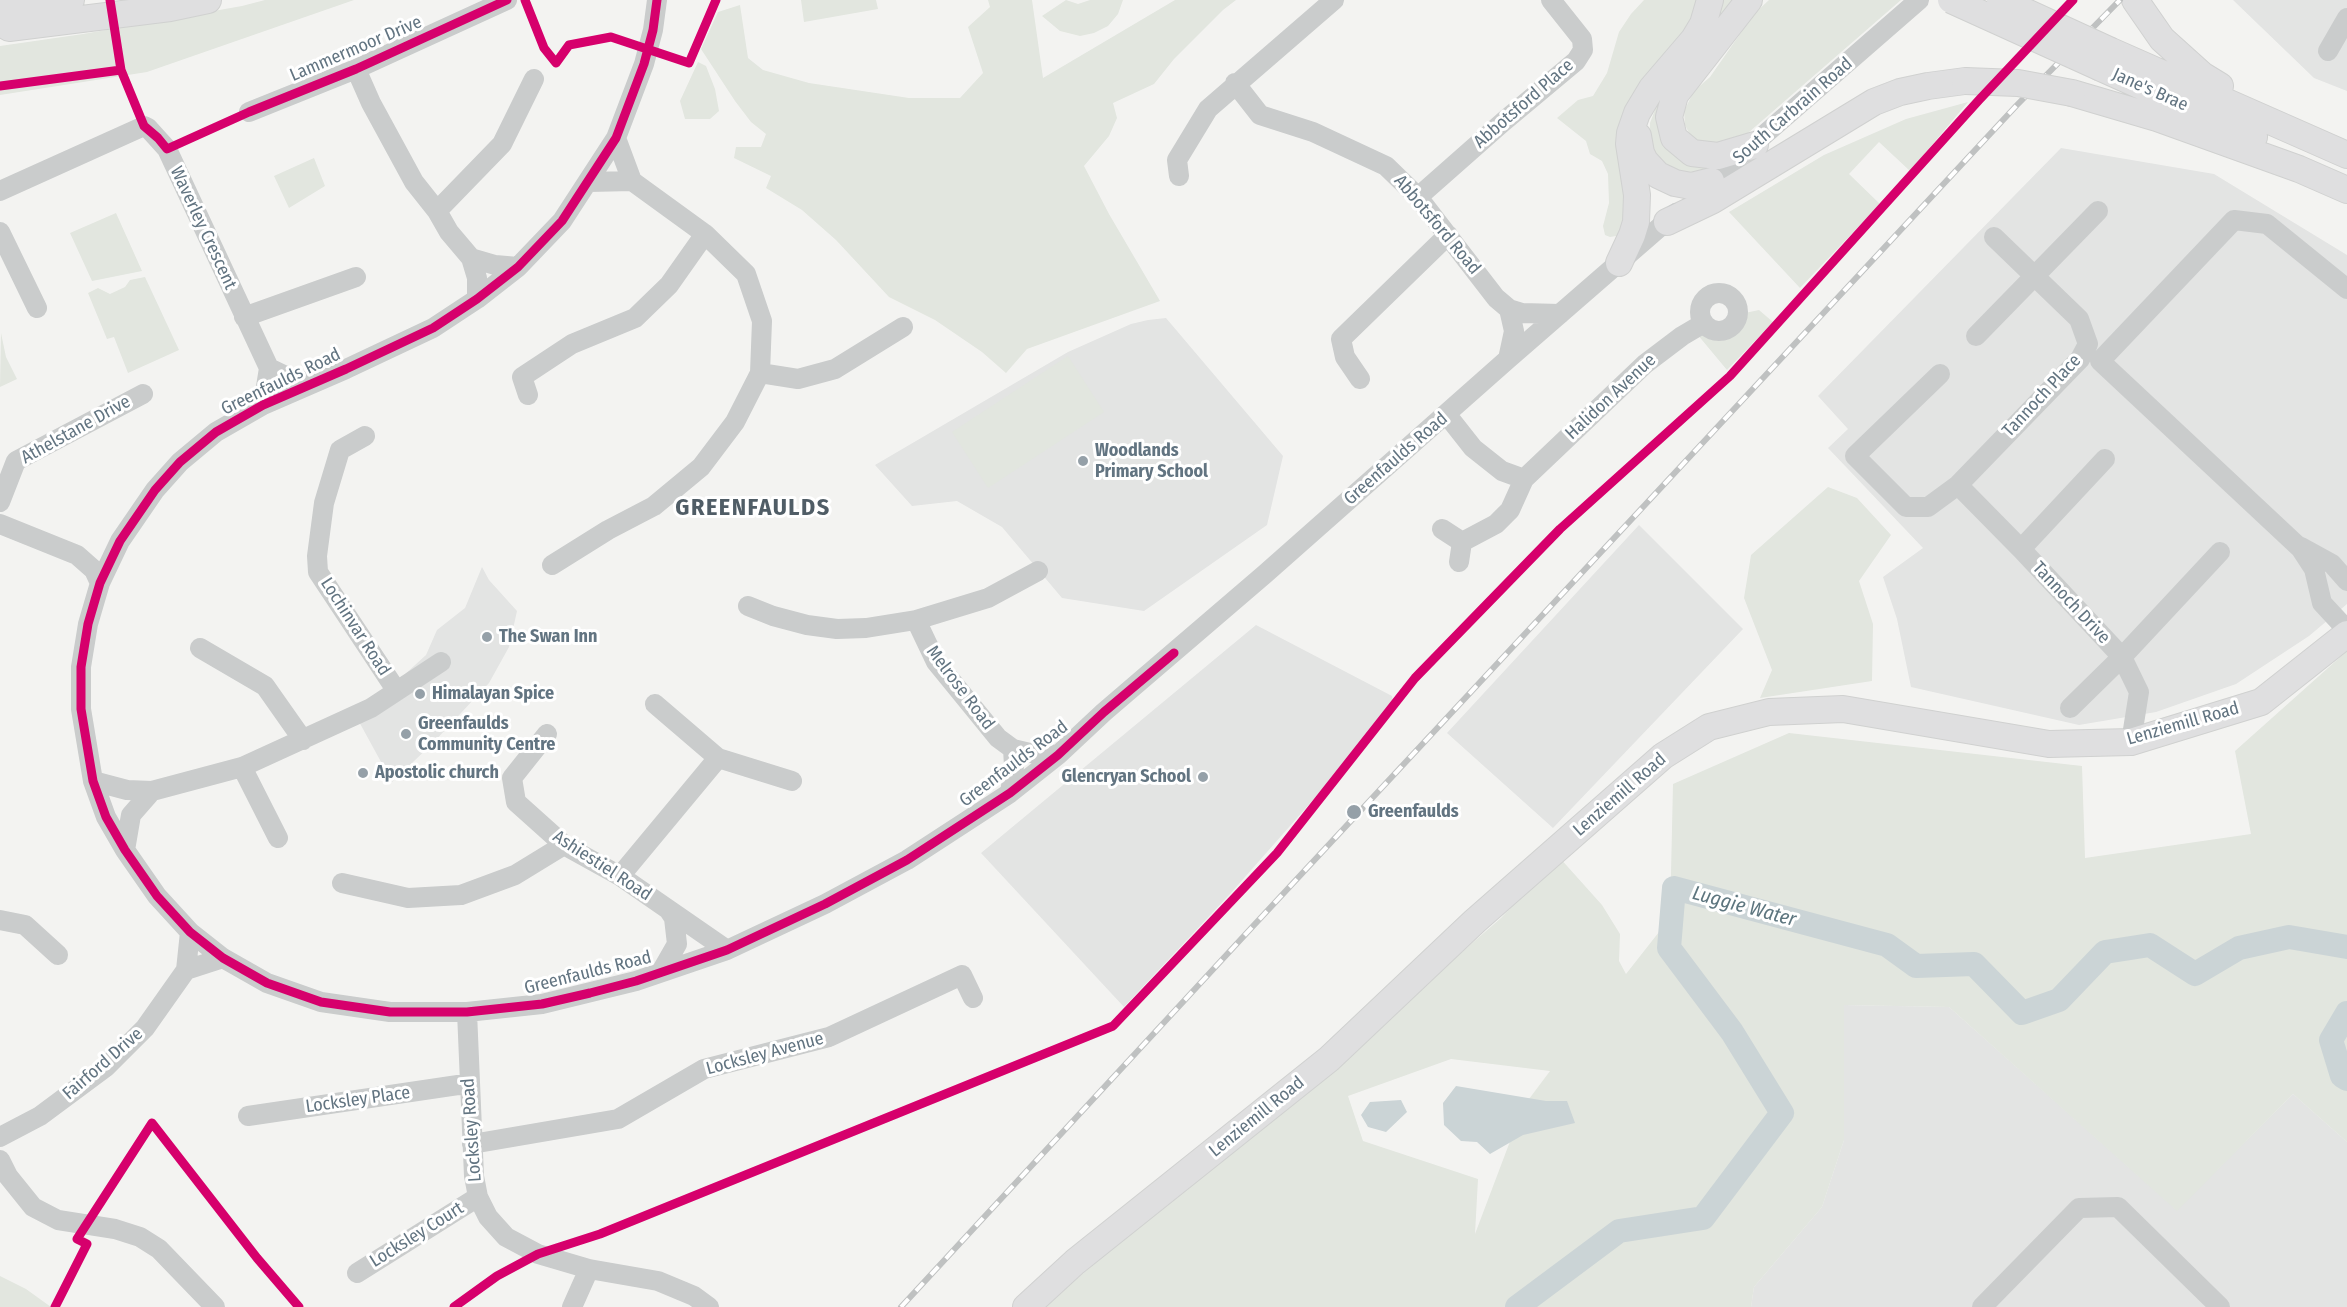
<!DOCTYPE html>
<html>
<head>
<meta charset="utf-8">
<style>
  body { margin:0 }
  canvas { display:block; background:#f3f3f1 }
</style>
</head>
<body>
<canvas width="2347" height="1307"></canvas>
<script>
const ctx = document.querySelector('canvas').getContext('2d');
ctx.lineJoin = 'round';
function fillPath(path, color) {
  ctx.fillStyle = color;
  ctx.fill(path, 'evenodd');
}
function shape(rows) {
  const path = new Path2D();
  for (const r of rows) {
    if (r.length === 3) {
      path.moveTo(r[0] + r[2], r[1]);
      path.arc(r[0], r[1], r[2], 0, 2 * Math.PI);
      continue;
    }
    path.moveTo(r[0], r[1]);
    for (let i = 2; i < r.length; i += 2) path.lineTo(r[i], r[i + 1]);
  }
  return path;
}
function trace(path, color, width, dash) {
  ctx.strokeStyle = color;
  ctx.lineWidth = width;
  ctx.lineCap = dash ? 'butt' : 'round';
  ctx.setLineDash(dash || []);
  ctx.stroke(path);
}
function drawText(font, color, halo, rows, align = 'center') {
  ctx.font = font + ' "Fira Sans Condensed",sans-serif';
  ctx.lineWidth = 6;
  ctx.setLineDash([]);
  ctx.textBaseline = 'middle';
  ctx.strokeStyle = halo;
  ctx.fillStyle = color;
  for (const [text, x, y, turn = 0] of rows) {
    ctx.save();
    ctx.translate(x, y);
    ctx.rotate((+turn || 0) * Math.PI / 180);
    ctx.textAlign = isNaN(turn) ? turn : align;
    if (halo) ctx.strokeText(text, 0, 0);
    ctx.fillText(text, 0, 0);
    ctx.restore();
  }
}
fillPath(shape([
  [2233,0,2347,0,2347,91,2314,78],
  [2061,148,2214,174,2347,255,2347,604,2309,636,2236,684,2156,712,2079,725,1911,687,1897,619,1883,577,1923,548,1828,448,1848,429,1818,396],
  [1166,318,1283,456,1267,525,1144,611,1062,598,1002,527,957,501,912,506,875,465,1068,352,1131,324,1148,320],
  [1639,525,1743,629,1553,828,1447,733],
  [482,567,489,580,517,611,509,647,489,683,433,743,392,782,357,718,426,655,437,630,465,608],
  [1256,625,1392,696,1394,708,1230,894,1124,1007,981,853],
  [1844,1005,1949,1007,2177,1210,2293,1094,2347,1142,2347,1307,1751,1307,1754,1287,1822,1207,1844,1140]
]), '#e3e4e3');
fillPath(shape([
  [265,0,354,0,147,72,0,95,0,46,83,34,242,6],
  [801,0,876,0,878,9,804,22],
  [988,0,1032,0,1043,78,1175,0,1236,0,1223,10,1174,59,1154,84,1113,103,1117,118,1109,136,1084,166,1109,214,1160,301,1027,349,1006,373,982,352,935,320,889,297,836,240,802,210,766,188,771,176,734,158,736,147,761,147,766,134,751,122,735,101,701,49,718,12,740,5,748,58,763,70,809,83,909,98,960,98,983,73,968,27,990,7],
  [1066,0,1078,4,1090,0,1123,0,1118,14,1108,26,1094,33,1080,36,1060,31,1042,16],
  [1644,0,1702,0,1699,12,1645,86,1622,235,1610,237,1605,235,1603,226,1609,203,1608,174,1602,161,1590,154,1586,141,1557,118,1578,100,1593,96,1607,73,1619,32,1631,14],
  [1720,0,1743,0,1666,107,1713,165,1694,181,1667,174,1649,146,1650,123,1656,107,1672,86],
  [1769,0,1901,0,1733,146,1693,141,1685,125,1684,111,1694,91,1710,77,1754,14],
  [698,62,706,66,715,89,719,111,710,119,685,119,680,101],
  [1968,102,1910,171,1879,142,1849,174,1880,204,1800,288,1729,212,1824,155,1906,119],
  [314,158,325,186,289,208,274,176],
  [116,213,142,271,92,281,70,233],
  [145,277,179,350,128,373,114,337,107,339,88,293,98,288,110,294,125,287,130,280],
  [1759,310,1773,322,1727,370,1697,334,1725,339,1737,332,1743,324,1745,313],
  [1,333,6,357,17,379,0,387],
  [1068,356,1104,412,988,488,952,432],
  [1828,487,1857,498,1891,535,1859,581,1873,624,1872,681,1760,698,1772,670,1744,598,1751,555],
  [2347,651,2347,1142,2293,1094,2177,1211,1949,1007,1844,1005,1844,1140,1822,1207,1754,1287,1751,1307,1043,1307,1345,1054,1501,918,1559,857,1602,905,1620,934,1619,961,1626,974,1670,918,1673,784,1789,733,2082,766,2085,858,2251,834,2235,751],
  [1451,1059,1550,1071,1523,1107,1475,1234,1478,1179,1363,1141,1348,1096],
  [0,1276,26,1289,51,1307,0,1307]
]), '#e2e6df');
fillPath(shape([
  [1456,1086,1546,1101,1567,1101,1575,1123,1523,1135,1490,1154,1477,1142,1461,1141,1444,1125,1443,1103],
  [1401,1100,1407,1112,1386,1132,1368,1127,1361,1115,1370,1102]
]), '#cbd4d6');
trace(shape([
  [2347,1013,2331,1040,2342,1076,2347,1079],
  [1517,1307,1619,1231,1703,1218,1782,1113,1732,1032,1669,948,1674,888,1887,945,1916,966,1974,964,2022,1013,2059,1000,2105,952,2150,945,2195,974,2239,948,2289,937,2347,947]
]), '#cbd4d6', 24);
const major = shape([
  [1749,0,1675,95,1669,117,1674,138,1692,153,1718,156,1755,145],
  [2135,0,2162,39,2202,75,2220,86],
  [0,9,71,0],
  [9,28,170,8,208,0],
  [2111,51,2347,155],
  [2101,68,2254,137],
  [2072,93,2157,118,2299,169,2347,190],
  [1638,136,1641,153,1645,161,1658,175,1675,183,1691,186,1711,181],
  [1667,222,1713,200,1874,102,1900,92,1928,86,1965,81],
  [1619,263,1632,235,1636,222,1637,195,1629,144,1630,133,1637,113,1652,88,1694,39,1703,24,1710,0],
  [1026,1307,1075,1262,1329,1059,1475,921,1663,756,1709,727,1769,712,1843,709,2049,744,2131,742,2261,702,2347,634]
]);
trace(major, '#d0d1d0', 28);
trace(shape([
  [657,0,653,30,644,64,616,138,562,221,518,267,477,299,433,328,346,369,263,405,216,432,180,462,155,490,120,541,100,583,88,624,81,667,81,709,93,781,106,817,125,850,157,896,190,932,223,958,267,983,321,1002,390,1012,467,1012,542,1004,636,981,727,950,825,904,907,860,1010,793,1058,755,1104,712,1265,574,1508,359,1676,213],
  [2328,51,2347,18],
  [356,69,371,103,414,182,437,211,449,232,471,258,477,278,477,299],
  [1235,83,1260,115,1313,132,1386,166,1418,197,1496,298,1509,309,1522,313,1560,314],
  [249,112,356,69,507,0],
  [1179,176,1177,160,1208,109,1334,0],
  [589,182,632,181],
  [1702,189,1919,0],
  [0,191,144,126,148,128,167,149,269,368,263,405],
  [1418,197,1503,122,1576,61,1583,50,1582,39,1551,0],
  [437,211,502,144,534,79],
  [0,232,37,308],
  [471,258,495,265,518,267],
  [1719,312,19],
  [244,317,356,277],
  [1976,336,2098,211],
  [1508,359,1514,331,1509,309],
  [269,368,290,378,311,383],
  [760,373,798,379,835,369,903,327],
  [1940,374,1855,456,1906,507,1928,507,1958,485,2021,549,2122,657,2139,692,2131,742],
  [1360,379,1345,357,1341,339,1448,235],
  [528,395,522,377,572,344,635,318,669,285,705,234],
  [1447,415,1473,448,1502,471,1524,479],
  [365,436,340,450,324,503,317,556,318,572,396,690],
  [1958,485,2080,359,2088,344,2079,319,1994,237],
  [0,502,16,461,143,394],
  [0,524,77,555,94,570,100,583],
  [1442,529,1462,542],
  [2299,546,2314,569,2322,603,2347,630],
  [2301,547,2332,564,2347,581],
  [2300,548,2100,361,2234,220,2267,224,2347,289],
  [2021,549,2105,459],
  [1459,562,1462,542,1496,524,1510,510,1524,479,1645,364,1682,336,1704,323],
  [552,565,608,530,654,506,701,467,735,422,760,373,762,321,746,274,705,234,632,181,616,138],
  [748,606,773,616,807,625,837,629,866,628,916,620,988,598,1038,571],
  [916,620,936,662,998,738,1013,749,1030,753,1058,755],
  [200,648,265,686,303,740],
  [655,704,718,758,792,781],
  [2070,708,2122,657,2220,552],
  [547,734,512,778,516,802,564,845,620,876,727,950],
  [242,767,278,838],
  [93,781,127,790,152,791,242,767,371,708,441,662],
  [1010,793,1014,766,1013,749],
  [125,850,131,815,152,791],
  [620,876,718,758],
  [342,883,408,898,461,895,515,875,564,845],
  [0,920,25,925,58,955],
  [186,970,190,932],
  [661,972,677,944,674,918,668,909],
  [467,1012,474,1176,478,1197,488,1217,506,1237,538,1254,589,1269,658,1281,694,1296,709,1307],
  [248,1116,458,1085,469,1086],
  [0,1137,40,1116,106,1067,145,1028,186,970,223,958],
  [472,1144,618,1119,704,1069,829,1037,962,975,973,998],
  [0,1160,8,1176,33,1207,58,1220,115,1229,140,1237,159,1249,215,1307],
  [357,1273,478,1197],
  [572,1307,589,1269],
  [1982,1307,2079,1208,2118,1207,2220,1307]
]), '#cacccc', 20);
trace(major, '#dfdfe0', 26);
const rail = shape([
  [901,1307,1255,924,2017,105,2120,0]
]);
trace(rail, '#bfc1c1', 6);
trace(rail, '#fff', 4, [11]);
const majorBridge = shape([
  [1951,0,2101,68],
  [2000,0,2111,51],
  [1965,81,2018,83,2072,93]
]);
trace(majorBridge, '#d0d1d0', 28, []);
trace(majorBridge, '#dfdfe0', 26);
trace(shape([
  [110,0,121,70,144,126,158,138,167,149,249,112,356,69,507,0],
  [525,0,544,48,556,63,569,45,611,37,689,63,716,0],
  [657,0,653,30,644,64,616,138,562,221,518,267,477,299,433,328,346,369,263,405,216,432,180,462,155,490,120,541,100,583,88,624,81,667,81,709,93,781,106,817,125,850,157,896,190,932,223,958,267,983,321,1002,390,1012,467,1012,542,1004,590,993,636,981,727,950,825,904,907,860,1010,793,1058,755,1104,712,1174,653],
  [0,86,121,70],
  [55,1307,87,1244,77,1239,152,1123,257,1258,299,1307],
  [454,1307,497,1276,538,1254,600,1234,1113,1026,1277,853,1415,678,1560,529,1730,376,1979,100,2073,0]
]), '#d6006c', 9);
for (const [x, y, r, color] of [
  [1083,461,6,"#95a0a8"],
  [487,637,6,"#95a0a8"],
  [420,694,6,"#95a0a8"],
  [406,734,6,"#95a0a8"],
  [363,773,6,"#95a0a8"],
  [1203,777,6,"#95a0a8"],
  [1354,812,8,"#95a0a8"]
]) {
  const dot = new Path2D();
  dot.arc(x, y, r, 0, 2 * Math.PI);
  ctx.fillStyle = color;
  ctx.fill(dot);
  trace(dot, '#fff', 2);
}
drawText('18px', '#627481', '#fff', [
  ["Lammermoor Drive",356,49,-23],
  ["Jane's Brae",2150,90,24],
  ["Abbotsford Place",1524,104,-41],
  ["South Carbrain Road",1793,111,-41],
  ["Abbotsford Road",1437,225,50],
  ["Waverley Crescent",203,228,65],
  ["Greenfaulds Road",281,382,-26],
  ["Tannoch Place",2042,396,-47],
  ["Halidon Avenue",1611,397,-43],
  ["Athelstane Drive",76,430,-29],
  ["Greenfaulds Road",1396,459,-41],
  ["Tannoch Drive",2071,603,47],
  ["Lochinvar Road",355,627,57],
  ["Melrose Road",960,688,53],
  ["Lenziemill Road",2183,724,-16],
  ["Greenfaulds Road",1014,764,-37],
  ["Lenziemill Road",1620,795,-41],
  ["Ashiestiel Road",602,866,33],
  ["Greenfaulds Road",588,973,-14],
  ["Locksley Avenue",765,1054,-15],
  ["Fairford Drive",103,1064,-41],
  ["Locksley Place",358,1100,-8],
  ["Lenziemill Road",1257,1117,-39],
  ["Locksley Road",472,1130,-94],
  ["Locksley Court",417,1235,-32]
]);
drawText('bold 18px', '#627481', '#fff', [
  ["Woodlands",1095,451],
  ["Primary School",1095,472],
  ["The Swan Inn",499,637],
  ["Himalayan Spice",432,694],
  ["Greenfaulds",418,724],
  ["Community Centre",418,745],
  ["Apostolic church",375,773],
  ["Glencryan School",1191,777,"right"],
  ["Greenfaulds",1368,812]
], 'left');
drawText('italic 20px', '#5e767f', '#fff', [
  ["Luggie Water",1744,907,15]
]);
ctx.letterSpacing = '1.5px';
drawText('bold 24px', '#505d66', '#fff', [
  ["GREENFAULDS",753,508]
]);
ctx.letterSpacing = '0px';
</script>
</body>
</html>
